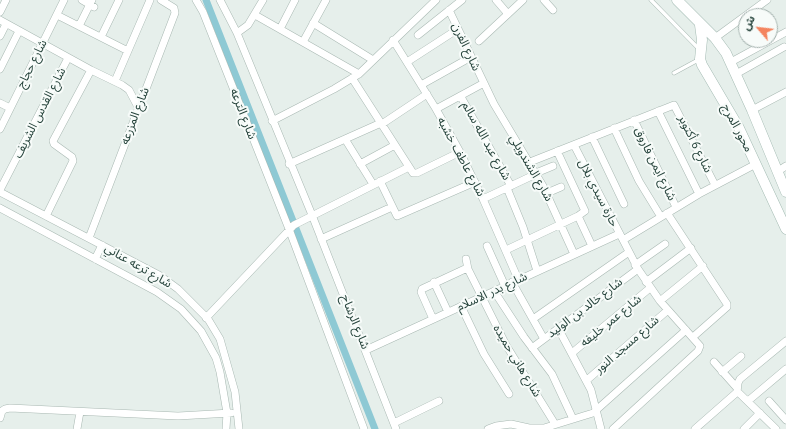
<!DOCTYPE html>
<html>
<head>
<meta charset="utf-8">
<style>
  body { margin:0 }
  #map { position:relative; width:786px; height:429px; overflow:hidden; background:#e6efeb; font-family:"PT Sans","Noto Sans Arabic",sans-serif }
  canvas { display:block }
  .north { position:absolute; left:738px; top:8px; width:40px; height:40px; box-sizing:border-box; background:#f7fbf9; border:1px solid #a3b1ad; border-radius:50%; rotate:298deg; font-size:11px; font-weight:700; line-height:16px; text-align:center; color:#24423a }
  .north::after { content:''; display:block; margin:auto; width:14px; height:18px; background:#f4845f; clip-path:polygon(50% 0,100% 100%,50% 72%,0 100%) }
</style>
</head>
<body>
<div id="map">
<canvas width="786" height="429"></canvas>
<div class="north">ش</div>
</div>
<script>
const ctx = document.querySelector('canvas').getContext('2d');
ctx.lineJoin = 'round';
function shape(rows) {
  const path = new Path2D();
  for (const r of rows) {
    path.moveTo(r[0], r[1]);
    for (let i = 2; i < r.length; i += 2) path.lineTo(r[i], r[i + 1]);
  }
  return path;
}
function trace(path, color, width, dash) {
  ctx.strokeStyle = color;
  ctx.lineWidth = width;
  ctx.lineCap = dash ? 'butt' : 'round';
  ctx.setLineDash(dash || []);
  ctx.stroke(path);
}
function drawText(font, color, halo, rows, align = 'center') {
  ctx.font = font + ' "PT Sans","Noto Sans Arabic",sans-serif';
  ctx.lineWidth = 4;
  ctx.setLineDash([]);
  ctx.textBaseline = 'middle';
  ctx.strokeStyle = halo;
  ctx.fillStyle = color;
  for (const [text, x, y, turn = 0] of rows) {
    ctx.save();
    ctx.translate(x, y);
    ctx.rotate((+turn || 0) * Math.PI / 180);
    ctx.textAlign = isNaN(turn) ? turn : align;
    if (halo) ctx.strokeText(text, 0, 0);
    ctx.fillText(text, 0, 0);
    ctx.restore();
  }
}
trace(shape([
  [206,0,375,429]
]), '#8ec9d4', 7);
const lane = shape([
  [651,0,698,48],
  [674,73,698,60]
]);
const street = shape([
  [82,0,94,7],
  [196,0,203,12,289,229,364,429],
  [220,0,237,33,312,215,396,429],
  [496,0,508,14],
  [544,0,553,10],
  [449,10,494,104,543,186,574,254],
  [0,12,6,0],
  [57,15,128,51],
  [255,15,359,74],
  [0,20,91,70,122,85,129,90,138,107],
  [313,23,373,60],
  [79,26,92,0],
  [280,29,295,0],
  [237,33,248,25,263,0],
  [418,35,462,0],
  [0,36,6,24],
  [101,37,119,0],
  [715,38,767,0],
  [393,40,436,109,460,152,483,199,518,279],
  [479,41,523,0],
  [303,42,326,0],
  [407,62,458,29],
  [731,62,786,32],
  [0,69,19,31],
  [736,74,784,47],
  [352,78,413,173,417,173,460,152],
  [115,81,150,0],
  [421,85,471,57],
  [461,97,511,186],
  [0,103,10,108],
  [436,109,484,83],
  [752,110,786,92],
  [658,111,699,194],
  [634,120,676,207],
  [272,121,334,89,359,74,436,0],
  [382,124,427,94],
  [614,128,639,181,661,217],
  [0,129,64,0],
  [592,137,624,204],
  [345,139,371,181],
  [574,145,638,269,660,301,700,346,698,351,613,429],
  [557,151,585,211,578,216,592,246],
  [530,162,674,105,715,185],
  [289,164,381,123],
  [360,164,395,145],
  [778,171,786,166],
  [536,173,553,166],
  [380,181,397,216,475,182],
  [507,188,523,227,537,271],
  [0,190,68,58],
  [0,192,159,275,178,289,208,319,220,339,235,392,239,429],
  [547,193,561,187],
  [483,199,536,174],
  [0,208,157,292,181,309,201,331,216,358,220,372,227,413,226,429],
  [667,213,727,304,727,307,693,337],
  [46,216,73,161,72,157,54,144,53,141,91,70],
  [89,238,175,13,174,8,161,0],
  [321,239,392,207],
  [623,240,699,194,756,164],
  [487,246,505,286],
  [506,250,578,216],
  [95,259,102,245],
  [466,259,468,269],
  [635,265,665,244],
  [434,282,448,312],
  [512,282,544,339],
  [646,282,691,248],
  [494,291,524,337,552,374,573,419],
  [660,301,703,266],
  [461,306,484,354,509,394],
  [206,318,294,225,409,167],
  [433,319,421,292,422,289,465,269,468,269,506,345,555,424],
  [533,319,629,252],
  [558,328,591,390,601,429],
  [532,348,638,269],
  [366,350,619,234],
  [572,353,650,288],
  [714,362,737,388],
  [722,372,741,356],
  [587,380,668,310],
  [737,393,738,383,740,379,786,341],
  [748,401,786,369],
  [769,401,786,420],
  [0,418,2,411,5,409,10,408,178,416,231,413],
  [394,423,439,401],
  [77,429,80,412],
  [488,429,496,426,511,424,529,428,544,428,593,413,686,330],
  [695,429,736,393,739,393,776,429],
  [744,429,760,413]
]);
const secondary = shape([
  [677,0,715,38,726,53,752,110,786,192],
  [700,25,702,40,700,59,702,65,739,128,786,229]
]);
trace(lane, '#a8b8b2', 4.5);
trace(street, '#a8b8b2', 8);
trace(secondary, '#a4bbb3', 11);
trace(lane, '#fff', 3.5);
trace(street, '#fff', 7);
trace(secondary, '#fff', 10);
drawText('12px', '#24423a', '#f7fbf9', [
  ["شارع الفرن",466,47,65],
  ["شارع حجاج",32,64,-63],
  ["شارع القدس الشريف",40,113,-63],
  ["شارع الترعه",243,114,69],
  ["شارع المزرعه",135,116,-69],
  ["محور المرج",737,128,62],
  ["شارع عبد الله سالم",486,141,61],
  ["شارع 6 أكتوبر",695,144,64],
  ["شارع عاطف خشبه",461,157,62],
  ["شارع ايمن فاروق",655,164,64],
  ["شارع الشندويلي",531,168,60],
  ["حارة سيدي بلال",598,193,63],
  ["شارع ترعه عناني",138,266,30],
  ["شارع بدر الاسلام",492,292,-25],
  ["شارع خالد بن الوليد",585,308,-37],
  ["شارع عمر خليفه",611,321,-39],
  ["شارع الرشاح",355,322,68],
  ["شارع مسجد النور",627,345,-41],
  ["شارع هاني حميده",517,361,59]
]);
</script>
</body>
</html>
